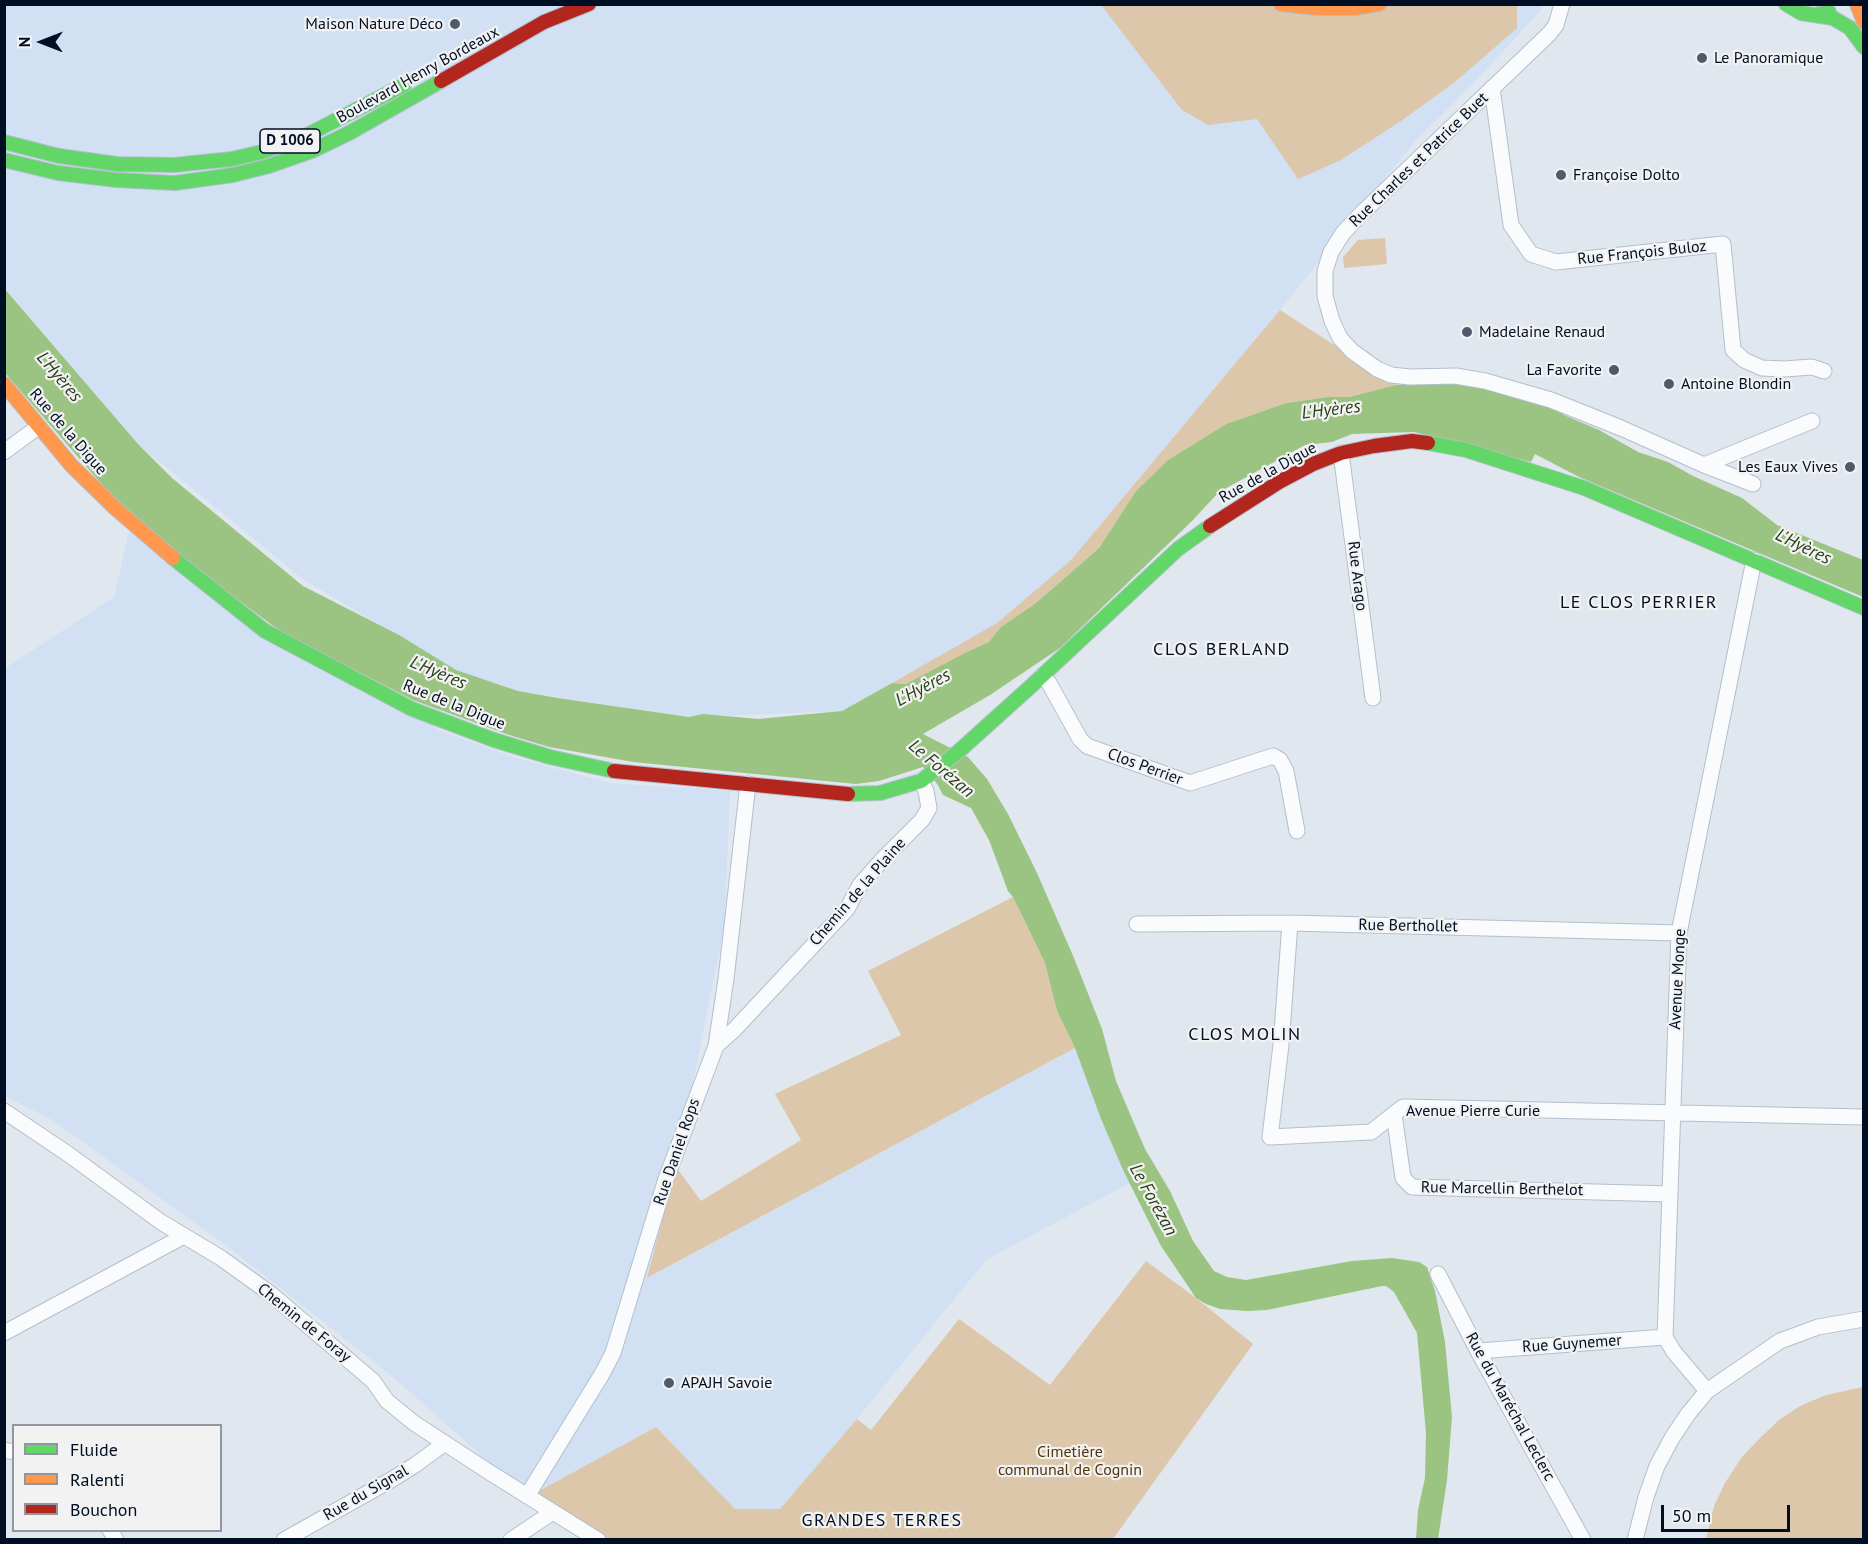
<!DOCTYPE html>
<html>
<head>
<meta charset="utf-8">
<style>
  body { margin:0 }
  #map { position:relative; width:1868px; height:1544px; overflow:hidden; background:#e1e7ee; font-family:"PT Sans",sans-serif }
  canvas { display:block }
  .frame { position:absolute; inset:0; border:6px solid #000e24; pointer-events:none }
  .legend { position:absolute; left:12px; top:1424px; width:210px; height:108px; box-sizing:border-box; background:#f2f2f2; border:2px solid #9197a0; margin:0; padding:8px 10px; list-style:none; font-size:18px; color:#000e24 }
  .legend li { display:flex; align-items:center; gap:12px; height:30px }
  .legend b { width:30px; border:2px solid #9197a0 }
  .north { position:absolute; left:12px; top:12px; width:60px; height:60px; -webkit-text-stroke:4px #f2f2f2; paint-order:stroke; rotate:270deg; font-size:16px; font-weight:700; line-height:24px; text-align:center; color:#000e24 }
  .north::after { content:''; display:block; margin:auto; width:21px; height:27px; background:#000e24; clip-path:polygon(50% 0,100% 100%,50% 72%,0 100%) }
  .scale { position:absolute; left:1661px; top:1505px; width:129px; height:27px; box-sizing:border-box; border:3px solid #000e24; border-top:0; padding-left:8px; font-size:18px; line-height:21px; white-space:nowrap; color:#000e24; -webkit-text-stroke:4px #f2f2f2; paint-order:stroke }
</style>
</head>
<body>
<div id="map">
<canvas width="1868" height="1544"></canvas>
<div class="frame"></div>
<ul class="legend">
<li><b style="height:8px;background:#63d668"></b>Fluide</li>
<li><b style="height:8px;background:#ff974d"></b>Ralenti</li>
<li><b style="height:8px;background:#b3261e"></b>Bouchon</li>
</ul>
<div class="north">N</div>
<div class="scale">50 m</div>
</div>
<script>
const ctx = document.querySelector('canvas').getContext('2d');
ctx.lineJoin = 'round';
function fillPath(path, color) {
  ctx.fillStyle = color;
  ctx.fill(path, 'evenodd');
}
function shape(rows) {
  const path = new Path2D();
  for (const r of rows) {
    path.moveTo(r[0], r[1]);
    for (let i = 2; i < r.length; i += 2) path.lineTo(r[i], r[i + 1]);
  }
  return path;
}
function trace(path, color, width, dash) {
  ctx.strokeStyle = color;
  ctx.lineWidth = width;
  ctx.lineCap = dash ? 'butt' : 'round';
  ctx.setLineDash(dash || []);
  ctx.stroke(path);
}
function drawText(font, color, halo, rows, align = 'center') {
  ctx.font = font + ' "PT Sans",sans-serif';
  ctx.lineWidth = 4.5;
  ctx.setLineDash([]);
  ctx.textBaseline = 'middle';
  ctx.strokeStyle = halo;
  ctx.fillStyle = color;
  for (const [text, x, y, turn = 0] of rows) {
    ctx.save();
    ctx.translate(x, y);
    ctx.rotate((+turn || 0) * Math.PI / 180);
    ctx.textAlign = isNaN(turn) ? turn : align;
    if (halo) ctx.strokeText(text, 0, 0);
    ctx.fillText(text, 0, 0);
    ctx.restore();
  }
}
fillPath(shape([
  [4,5,1229,4,1542,5,1542,9,1473,84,1416,140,1280,310,1070,561,997,623,842,711,689,717,518,691,456,670,304,580,138,444,5,288],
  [129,531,439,730,510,756,610,783,730,791,725,916,722,937,676,1167,648,1278,1075,1048,1101,1119,1130,1183,987,1259,857,1419,780,1509,735,1509,656,1427,528,1497,393,1377,227,1246,52,1120,5,1096,4,669,114,597]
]), '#d1e0f3');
fillPath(shape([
  [1101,5,1517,5,1517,28,1455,82,1401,121,1341,160,1298,179,1257,119,1208,125,1182,110],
  [1385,238,1387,264,1344,268,1343,257,1358,240],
  [1280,310,1396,385,1349,397,1328,397,1286,403,1226,424,1168,460,1136,491,1099,548,1036,603,1001,627,991,641,906,684,892,683,997,623,1070,561],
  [1013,897,1045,963,1057,1011,1075,1048,647,1278,676,1167,701,1201,801,1140,775,1094,901,1035,868,971],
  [1146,1261,1196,1298,1253,1344,1113,1539,594,1539,528,1497,656,1427,735,1509,780,1509,857,1419,871,1430,959,1319,1050,1385],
  [1863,1387,1863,1539,1706,1539,1714,1506,1725,1483,1742,1457,1759,1439,1779,1420,1800,1406,1826,1395]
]), '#ddc7aa');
fillPath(shape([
  [4,288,138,444,172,478,303,586,399,635,456,670,518,691,558,698,689,717,703,714,758,719,842,711,892,683,906,684,965,653,989,642,1001,627,1036,603,1099,548,1136,491,1168,460,1226,424,1286,403,1328,397,1349,397,1396,385,1444,381,1494,390,1549,405,1564,415,1599,430,1638,452,1668,462,1693,476,1742,498,1777,525,1863,560,1863,597,1579,477,1535,454,1531,462,1414,432,1352,434,1332,442,1305,445,1219,492,1192,521,1060,648,990,695,923,734,968,757,987,779,1008,814,1037,873,1074,958,1102,1029,1116,1081,1145,1149,1170,1191,1193,1241,1214,1271,1227,1277,1246,1280,1352,1261,1392,1258,1419,1262,1427,1267,1435,1291,1445,1342,1452,1417,1447,1480,1438,1539,1416,1539,1418,1510,1425,1478,1426,1433,1417,1333,1394,1292,1386,1286,1382,1286,1267,1310,1247,1311,1220,1309,1206,1304,1196,1298,1161,1246,1124,1172,1101,1119,1075,1048,1057,1011,1045,963,1013,897,1008,891,989,840,971,808,943,795,938,785,923,767,879,781,856,784,633,762,549,747,509,735,413,700,283,633,172,551,111,495,5,373]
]), '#9bc482');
const street = shape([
  [1562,4,1556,25,1549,34,1361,214,1343,233,1331,252,1325,271,1325,296,1332,321,1340,338,1352,351,1377,369,1391,375,1410,377,1456,376,1485,381,1551,400,1621,428,1704,465,1812,421],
  [1492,88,1511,225,1531,254,1556,262,1723,244,1733,350,1744,360,1762,368,1784,369,1812,367,1824,371],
  [4,452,38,427],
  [1341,453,1373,698],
  [1704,465,1753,484],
  [1042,676,1049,683,1080,739,1087,746,1190,783,1273,756,1280,760,1286,771,1297,831],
  [1290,923,1281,1045,1270,1137,1371,1132,1403,1107,1864,1117],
  [1137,924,1290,923,1679,933],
  [716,1046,734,1030,847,909,860,885,883,859,922,820,929,808,926,791,921,781],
  [4,1111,68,1154,161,1222,221,1258,271,1294,373,1381,387,1401,414,1423,489,1472,598,1540],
  [1394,1114,1403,1178,1412,1187,1670,1194],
  [1438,1274,1478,1351,1583,1540],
  [4,1333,184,1236],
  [1478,1351,1665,1337],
  [1707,1391,1674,1352,1665,1337,1679,933,1754,560],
  [4,1450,14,1452],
  [527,1496,602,1374,613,1353,666,1179,716,1046,726,979,748,784],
  [110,1530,116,1540],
  [284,1540,391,1480,415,1465,445,1443],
  [511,1540,553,1512],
  [1635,1540,1646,1497,1657,1466,1672,1438,1688,1414,1707,1391,1780,1341,1818,1327,1864,1319]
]);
const fast = shape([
  [1786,4,1801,13,1814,15,1829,12],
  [1814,15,1833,18,1850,28,1864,47],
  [4,142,59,156,117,164,174,165,232,159,262,152,307,135,404,85],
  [4,160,58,173,116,180,175,183,233,175,269,166,312,151,351,132,441,81],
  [1428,443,1466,450,1584,488,1864,608],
  [173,558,265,631,412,709,494,740,550,757,614,771],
  [848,794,880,793,921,781,959,751,1029,688,1178,549,1210,526]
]);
const slow = shape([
  [1281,4,1317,8,1355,8,1379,4],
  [1857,4,1864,22],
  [4,384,71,465,115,508,173,558]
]);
const jam = shape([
  [441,81,544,22,589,4],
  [1210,526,1279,482,1313,464,1341,453,1374,446,1412,441,1428,443],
  [614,771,848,794]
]);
trace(street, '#b2bfce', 17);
trace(fast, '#b2bfce', 16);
trace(slow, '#b2bfce', 16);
trace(jam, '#b2bfce', 16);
trace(street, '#fafbfc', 15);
trace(fast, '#63d668', 14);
trace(slow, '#ff974d', 14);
trace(jam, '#b3261e', 14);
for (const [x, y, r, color] of [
  [455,24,6,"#4f5a6b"],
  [1702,58,6,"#4f5a6b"],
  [1561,175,6,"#4f5a6b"],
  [1467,332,6,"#4f5a6b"],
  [1614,370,6,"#4f5a6b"],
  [1669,384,6,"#4f5a6b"],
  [1850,467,6,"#4f5a6b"],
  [669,1383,6,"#4f5a6b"]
]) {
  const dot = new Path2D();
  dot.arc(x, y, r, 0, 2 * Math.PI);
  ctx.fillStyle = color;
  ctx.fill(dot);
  trace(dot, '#f2f2f2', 2);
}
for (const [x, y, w] of [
  [290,141,60]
]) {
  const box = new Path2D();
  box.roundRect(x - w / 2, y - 12, w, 24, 4.5);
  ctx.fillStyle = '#f2f2f2';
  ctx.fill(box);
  trace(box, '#000e24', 1.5);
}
drawText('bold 15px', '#000e24', null, [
  ["D 1006",290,141]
]);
drawText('16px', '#000e24', '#f2f2f2', [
  ["Maison Nature Déco",443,24,"right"],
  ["Le Panoramique",1714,58],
  ["Françoise Dolto",1573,175],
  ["Madelaine Renaud",1479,332],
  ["La Favorite",1602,370,"right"],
  ["Antoine Blondin",1681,384],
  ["Les Eaux Vives",1838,467,"right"],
  ["APAJH Savoie",681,1383]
], 'left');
drawText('16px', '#000e24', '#f2f2f2', [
  ["Boulevard Henry Bordeaux",418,75,-29],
  ["Rue Charles et Patrice Buet",1419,160,-44],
  ["Rue François Buloz",1642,253,-6],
  ["Rue de la Digue",68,432,49],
  ["Rue de la Digue",1268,473,-29],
  ["Rue Arago",1357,576,83],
  ["Rue de la Digue",454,705,22],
  ["Clos Perrier",1145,767,20],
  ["Chemin de la Plaine",858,892,-49],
  ["Rue Berthollet",1408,926,1],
  ["Avenue Monge",1678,979,-87],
  ["Avenue Pierre Curie",1473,1111],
  ["Rue Daniel Rops",677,1152,-71],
  ["Rue Marcellin Berthelot",1502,1189,1],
  ["Chemin de Foray",304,1323,39],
  ["Rue Guynemer",1572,1344,-4],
  ["Rue du Maréchal Leclerc",1510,1407,61],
  ["Rue du Signal",366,1493,-30]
]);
drawText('16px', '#52360b', '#f2f2f2', [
  ["Cimetière",1070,1452],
  ["communal de Cognin",1070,1470]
]);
drawText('italic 18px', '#2a4019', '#f2f2f2', [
  ["L'Hyères",59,377,50],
  ["L'Hyères",1331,410,-7],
  ["L'Hyères",1803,547,26],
  ["L'Hyères",438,673,23],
  ["L'Hyères",923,688,-28],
  ["Le Forézan",941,769,40],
  ["Le Forézan",1153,1200,61]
]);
ctx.letterSpacing = '1.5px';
drawText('18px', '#000e24', '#f2f2f2', [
  ["LE CLOS PERRIER",1639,603],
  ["CLOS BERLAND",1222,650],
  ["CLOS MOLIN",1245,1035],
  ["GRANDES TERRES",882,1521]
]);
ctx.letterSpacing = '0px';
</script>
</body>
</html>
